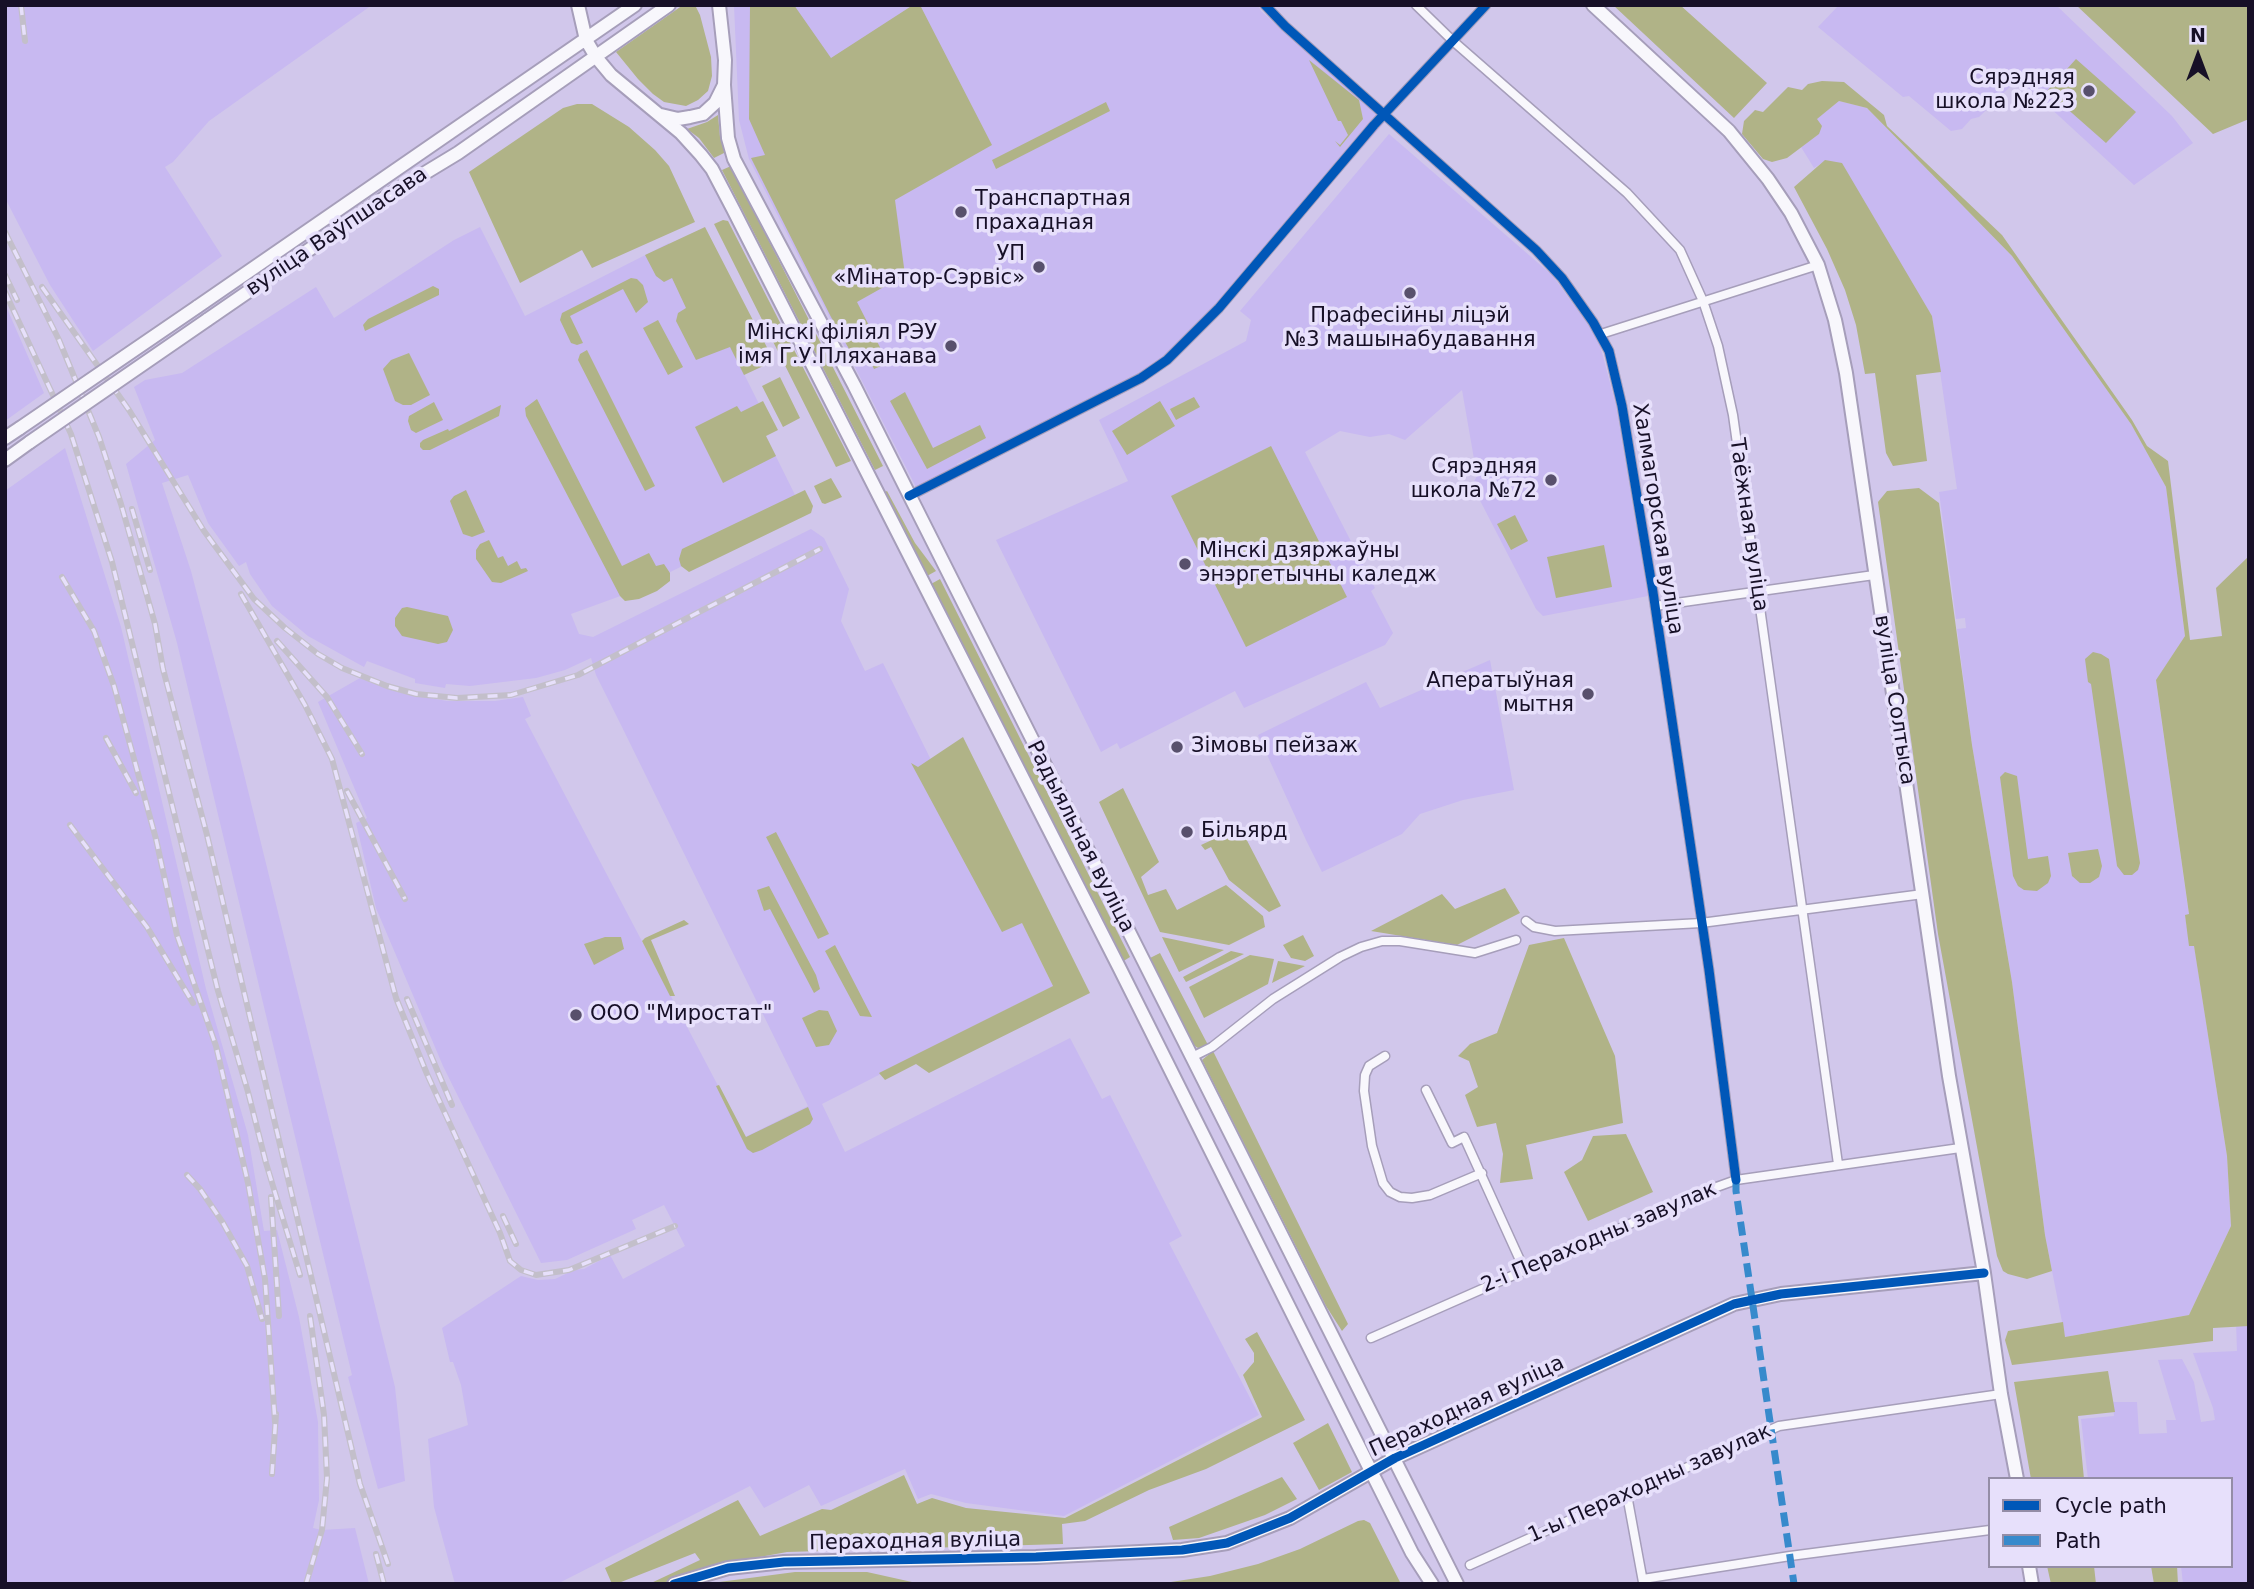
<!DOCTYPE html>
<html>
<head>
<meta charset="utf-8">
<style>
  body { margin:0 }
  #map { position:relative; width:2254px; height:1589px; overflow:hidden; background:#d1c7eb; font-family:"DejaVu Sans",sans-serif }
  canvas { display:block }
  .frame { position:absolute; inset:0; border:7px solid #171027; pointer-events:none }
  .legend { position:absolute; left:1988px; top:1477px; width:245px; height:91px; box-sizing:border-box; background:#e7e0fb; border:2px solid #948da6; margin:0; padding:9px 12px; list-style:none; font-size:21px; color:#171027 }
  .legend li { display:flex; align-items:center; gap:14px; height:35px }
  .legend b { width:35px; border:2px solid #948da6 }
  .north { position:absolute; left:2163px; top:21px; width:70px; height:70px; -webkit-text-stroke:5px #e7e0fb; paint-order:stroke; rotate:0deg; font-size:19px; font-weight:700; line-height:28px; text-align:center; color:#171027 }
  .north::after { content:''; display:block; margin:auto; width:24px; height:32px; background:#171027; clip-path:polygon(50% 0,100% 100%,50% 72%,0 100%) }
</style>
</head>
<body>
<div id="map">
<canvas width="2254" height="1589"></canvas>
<div class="frame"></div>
<ul class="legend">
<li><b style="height:9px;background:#0057b8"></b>Cycle path</li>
<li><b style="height:9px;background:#378acc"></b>Path</li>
</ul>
<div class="north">N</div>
</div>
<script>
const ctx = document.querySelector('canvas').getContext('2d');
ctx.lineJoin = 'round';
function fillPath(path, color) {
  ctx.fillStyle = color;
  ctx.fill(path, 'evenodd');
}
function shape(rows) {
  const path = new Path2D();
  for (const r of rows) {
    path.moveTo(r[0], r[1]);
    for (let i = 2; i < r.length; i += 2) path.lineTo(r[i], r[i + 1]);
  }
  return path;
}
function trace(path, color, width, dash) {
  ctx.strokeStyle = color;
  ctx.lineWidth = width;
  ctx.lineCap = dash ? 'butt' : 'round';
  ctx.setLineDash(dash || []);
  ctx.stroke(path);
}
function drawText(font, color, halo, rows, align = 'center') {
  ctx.font = font + ' "DejaVu Sans",sans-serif';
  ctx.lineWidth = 7;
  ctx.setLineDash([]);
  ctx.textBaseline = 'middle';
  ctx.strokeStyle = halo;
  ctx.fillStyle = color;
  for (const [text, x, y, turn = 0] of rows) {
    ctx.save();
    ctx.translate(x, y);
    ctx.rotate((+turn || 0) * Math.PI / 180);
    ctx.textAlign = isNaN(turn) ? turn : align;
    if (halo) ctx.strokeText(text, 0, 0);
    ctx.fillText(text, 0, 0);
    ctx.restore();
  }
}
fillPath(shape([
  [5,5,372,5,209,121,173,162,165,167,222,256,93,351,50,285,5,198],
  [734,5,1258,5,1261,11,1386,121,1251,275,1153,371,986,459,982,452,957,464,960,471,917,489,749,159,739,120],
  [1839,5,2056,5,2172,116,2193,143,2134,185,2022,82,2010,87,1979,117,1971,119,1962,129,1951,131,1909,96,1903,97,1818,27],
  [1839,101,1867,108,2012,256,2131,424,2166,487,2185,636,2156,681,2189,915,2185,915,2190,946,2194,945,2227,1156,2231,1226,2189,1315,2065,1337,2045,1235,2012,982,1972,745,1957,629,1966,628,1965,618,1956,619,1939,492,1957,489,1932,316,1825,161,1814,168,1801,147,1819,134,1816,119],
  [1389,134,1552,275,1598,338,1616,405,1648,596,1543,616,1536,609,1472,485,1477,476,1462,390,1405,440,1389,434,1370,437,1340,431,1305,452,1375,588,1371,591,1393,633,1385,645,1244,708,1235,691,1120,749,1117,743,1101,752,996,540,1128,481,1099,420,1246,341,1251,320,1240,311],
  [480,227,525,316,669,243,724,349,730,346,759,404,752,408,801,507,626,594,571,614,579,634,593,637,811,529,824,538,849,589,841,621,865,671,883,663,931,760,1022,923,1053,986,822,1104,845,1152,1070,1038,1102,1099,1110,1095,1182,1236,1169,1243,1259,1415,1064,1516,966,1503,931,1494,918,1499,905,1469,821,1506,809,1485,764,1508,750,1486,557,1584,455,1584,434,1507,428,1439,468,1425,461,1385,453,1362,450,1362,442,1328,521,1276,538,1280,555,1279,574,1270,584,1269,610,1255,623,1279,685,1246,664,1205,632,1220,636,1229,567,1260,541,1263,443,1066,376,908,356,823,367,818,318,702,360,678,403,693,447,701,495,701,523,697,531,716,525,719,745,1137,808,1106,621,725,596,675,591,658,565,670,536,678,470,686,446,684,445,688,415,683,415,679,367,661,364,667,308,636,272,606,250,574,246,562,239,566,208,523,188,475,162,483,191,571,240,758,395,1387,405,1481,378,1489,348,1377,352,1375,177,643,126,464,155,440,134,387,145,380,182,373,316,287,334,318,454,240],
  [5,304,44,393,5,421],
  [65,448,121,627,206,989,248,1135,264,1231,277,1230,299,1317,318,1422,319,1500,313,1528,322,1530,355,1528,369,1584,5,1584,5,491],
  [1490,660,1514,790,1463,800,1420,814,1402,834,1322,872,1306,840,1258,735,1366,682,1380,708],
  [2249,1265,2249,1584,2183,1584,2181,1566,2231,1566,2231,1479,2088,1479,2081,1419,2114,1416,2113,1402,2137,1402,2139,1434,2167,1433,2166,1420,2176,1420,2158,1360,2182,1359,2194,1382,2201,1422,2215,1420,2213,1408,2193,1353,2237,1351,2234,1266]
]), '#c8b9f1');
fillPath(shape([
  [683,5,695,5,700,15,711,57,712,76,708,91,698,100,686,106,664,102,653,94,638,79,616,52],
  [750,5,794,5,831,58,913,5,920,5,992,145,895,200,905,275,857,302,888,363,874,369,864,349,853,356,831,317,751,158,765,155,749,119],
  [1613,5,1680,5,1767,83,1734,118],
  [2076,5,2249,5,2249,119,2213,134],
  [2076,59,2136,112,2106,143,2047,91],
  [1309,60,1359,100,1363,119,1340,147,1335,141,1340,145,1348,135,1341,121,1338,121],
  [1822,81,1844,82,1884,115,1887,126,2002,235,2132,420,2147,446,2168,461,2190,640,2222,636,2216,588,2249,556,2249,1326,2213,1328,2213,1341,2012,1365,2005,1340,2008,1331,2063,1322,2065,1337,2189,1315,2231,1226,2227,1156,2194,946,2189,946,2185,915,2189,914,2156,680,2185,636,2166,487,2131,424,2012,256,1867,108,1839,101,1817,119,1822,126,1819,134,1787,158,1772,162,1763,159,1742,134,1744,121,1755,110,1763,112,1788,87,1802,90,1808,84],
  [1106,102,1110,111,996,169,992,160],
  [577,104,592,104,629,127,655,150,669,166,695,222,592,268,582,250,520,283,469,172,563,108],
  [718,115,720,137,726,152,714,158,699,138,687,129,707,122],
  [1825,160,1842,163,1932,316,1941,372,1916,375,1927,461,1893,466,1886,453,1875,373,1865,374,1856,325,1845,290,1827,249,1794,187],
  [731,166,883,466,875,470,722,170],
  [723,220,728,221,851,461,836,467,714,224],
  [705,227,774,361,744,375,730,347,696,360,676,321,678,313,686,308,672,278,664,282,656,276,645,255],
  [631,278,637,279,643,285,648,302,636,313,623,289,570,316,583,343,577,345,571,343,560,320,562,313],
  [433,286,439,289,439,295,365,331,363,325,368,319],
  [658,320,683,367,668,375,643,328],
  [587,350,655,486,645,491,578,360,580,354],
  [409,353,430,395,411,405,403,405,395,401,383,369,391,360],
  [780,377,800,418,783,427,762,386],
  [905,392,933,448,980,425,986,438,927,469,890,401],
  [1194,397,1200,407,1176,420,1170,409],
  [537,399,622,566,649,553,656,566,664,564,670,573,670,581,657,591,639,599,625,601,620,596,526,416,525,408],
  [763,401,778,430,766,436,776,456,723,483,695,427,737,406,741,412],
  [1160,401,1175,426,1127,455,1112,431],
  [434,402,443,420,416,433,411,430,408,421,409,416],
  [501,405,499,416,430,450,423,450,420,447,420,443,423,440,448,429,449,431],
  [1271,446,1347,597,1246,647,1171,496],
  [831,478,842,497,825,504,822,503,814,486],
  [1919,488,1939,503,1972,745,2012,982,2045,1235,2052,1271,2027,1279,2008,1274,2003,1271,1997,1256,1938,934,1878,502,1887,491],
  [466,490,485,532,472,537,463,534,450,501,454,496],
  [805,490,813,506,811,513,689,572,681,566,679,559,682,549],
  [887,491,915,543,936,571,927,576,885,492],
  [1515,515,1528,541,1511,550,1497,524],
  [489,540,498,558,503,556,508,566,517,561,521,569,526,568,528,571,501,583,492,582,476,559,476,550,480,544],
  [1604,545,1612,587,1556,598,1547,557],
  [940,579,1130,957,1122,962,931,584],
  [407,607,448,616,453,630,447,642,438,644,402,636,395,626,395,618,402,608],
  [2093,652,2101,654,2109,659,2140,863,2138,870,2132,875,2124,875,2117,866,2091,684,2088,682,2085,659],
  [963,737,1090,993,929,1073,916,1064,885,1080,879,1073,1053,986,1022,923,1002,932,911,763,918,767],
  [2005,772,2017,776,2028,859,2048,856,2051,876,2048,883,2037,891,2024,890,2018,886,2013,876,2000,777],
  [1123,788,1159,862,1141,877,1148,895,1166,889,1177,910,1226,885,1263,916,1265,927,1229,945,1160,932,1099,802],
  [1240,827,1281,906,1269,912,1229,880,1211,847,1205,850,1201,845],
  [776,832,829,934,818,939,766,837],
  [2098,849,2102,866,2099,877,2090,883,2080,883,2072,876,2068,853],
  [769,886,816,975,820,989,814,993,770,909,764,911,757,890],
  [1505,888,1520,913,1457,945,1371,931,1442,894,1455,909],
  [684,920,689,924,651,940,675,996,670,996,642,941,645,938],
  [1303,935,1314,956,1305,961,1291,958,1283,945],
  [605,937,621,937,624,949,594,965,584,944],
  [1162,937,1224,950,1179,972],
  [1564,938,1615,1056,1623,1123,1526,1145,1533,1179,1500,1183,1503,1154,1496,1123,1477,1127,1465,1095,1478,1087,1469,1061,1458,1056,1470,1044,1497,1033,1529,945],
  [835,945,872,1017,860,1016,825,951],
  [1231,951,1244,954,1186,982,1183,977],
  [1160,953,1208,1045,1203,1047,1198,1048,1192,1044,1150,958],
  [1250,955,1274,959,1268,984,1204,1018,1189,987],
  [1278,961,1305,966,1272,983],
  [819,1010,828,1011,837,1031,829,1045,816,1047,802,1018],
  [1213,1051,1348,1324,1342,1331,1326,1306,1202,1060],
  [719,1085,746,1137,808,1107,813,1119,810,1124,762,1150,753,1153,747,1149,716,1086],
  [1626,1134,1653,1192,1588,1221,1564,1172,1582,1160,1593,1136],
  [1257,1332,1305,1420,1206,1469,1149,1490,1085,1521,1062,1524,1063,1544,787,1552,705,1567,662,1584,649,1584,700,1560,695,1553,616,1584,612,1584,605,1568,738,1500,760,1536,822,1509,831,1510,904,1475,917,1504,932,1498,966,1508,1065,1518,1262,1417,1243,1375,1254,1362,1254,1353,1245,1339],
  [2108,1371,2115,1412,2078,1416,2084,1479,2031,1479,2014,1382],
  [1328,1423,1352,1472,1319,1490,1293,1443],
  [1282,1477,1297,1499,1265,1515,1199,1538,1173,1540,1169,1527],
  [1364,1520,1370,1523,1401,1584,1158,1584,1210,1576,1258,1564,1300,1549,1358,1521],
  [2047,1566,2094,1566,2096,1584,2051,1584],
  [2151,1566,2177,1566,2178,1584,2154,1584],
  [795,1572,867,1572,921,1584,704,1584]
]), '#b0b387');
const street = shape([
  [1265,5,1285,26,1536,250,1562,278,1593,322,1609,351,1622,406,1653,592,1709,970,1736,1180],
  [1416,5,1453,41,1627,193,1680,250,1703,301,1718,346,1733,415,1838,1164],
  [1601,334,1818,265],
  [909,496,1141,378,1167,360,1219,308,1374,125,1486,5],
  [1655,606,1874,575],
  [1526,921,1534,927,1555,931,1701,923,1923,894],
  [1385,1056,1369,1066,1365,1075,1364,1091,1372,1146,1383,1183,1390,1192,1400,1197,1412,1198,1430,1195,1482,1173],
  [1192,1057,1212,1047,1273,999,1340,957,1361,947,1382,941,1400,941,1475,953,1516,940],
  [1426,1090,1452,1143,1464,1137,1524,1269],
  [1371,1338,1700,1193,1736,1180,1960,1148],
  [1627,1495,1643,1582],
  [1470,1565,1779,1426,2001,1394],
  [1643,1579,1790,1556,1990,1530]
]);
const secondary = shape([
  [1593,5,1729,131,1768,179,1791,213,1818,265,1835,320,1846,373,1949,1076,1984,1273,2001,1394,2017,1479],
  [2029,1566,2032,1584],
  [674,1584,728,1568,784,1562,1036,1557,1182,1550,1227,1543,1290,1518,1395,1458,1734,1304,1781,1294,1984,1273]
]);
const primary = shape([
  [578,5,586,40,596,57,611,75,681,133,701,155,712,169,733,209,1119,967,1412,1553,1432,1584],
  [724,85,728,138,734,159,854,385,1457,1584],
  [661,115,678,119,690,117,703,114,715,103,724,85,725,60,719,5],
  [197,307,635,5],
  [207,320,387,196,458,153,669,5],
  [5,438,20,428],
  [5,460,30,442]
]);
trace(street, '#a69eba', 11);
trace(secondary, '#a69eba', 16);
trace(primary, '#a69eba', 16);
trace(street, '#f8f7fc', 8);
trace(secondary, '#f8f7fc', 12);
trace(primary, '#f8f7fc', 12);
const rail = shape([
  [21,5,25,41],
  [5,232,59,340,99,437,121,504,155,624,163,669,207,835,360,1484,388,1564],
  [5,275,17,300],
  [42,287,129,410,204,531,254,599,285,628,318,654,342,668,387,686,416,694,457,698,511,695,578,675,820,549],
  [5,292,71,434,112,562,218,991,248,1092,266,1163,300,1275],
  [132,509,150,570],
  [62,577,94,631,114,686,156,839,177,935,216,1046,248,1183,265,1279,275,1422],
  [241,594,305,705,332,759,396,998,427,1074,500,1233,510,1261,521,1270,536,1275,569,1270,675,1226],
  [277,641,327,697,362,754],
  [106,738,136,793],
  [347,791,405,899],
  [70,825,147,927,193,1003],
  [407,999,452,1105],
  [187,1175,200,1189,223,1223,247,1266,262,1319],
  [271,1197,279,1316],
  [503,1216,516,1244],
  [272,1474,276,1414],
  [376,1554,384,1584],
  [306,1584,322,1530,327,1478,324,1415,310,1316]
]);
trace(rail, '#c3bfca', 6);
trace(rail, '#e7e0fb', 3.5, [10]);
const primaryBridge = shape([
  [20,428,197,307],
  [30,442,207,320]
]);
trace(primaryBridge, '#a69eba', 16, []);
trace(primaryBridge, '#f8f7fc', 12);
trace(shape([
  [1736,1180,1736,1191,1794,1584]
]), '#378acc', 7, [14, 7]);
trace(shape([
  [1265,5,1285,26,1536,250,1562,278,1593,322,1609,351,1622,406,1653,592,1709,970,1736,1180],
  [909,496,1141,378,1167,360,1219,308,1374,125,1486,5],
  [674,1584,728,1568,784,1562,1036,1557,1182,1550,1227,1543,1290,1518,1395,1458,1734,1304,1781,1294,1984,1273]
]), '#0057b8', 9);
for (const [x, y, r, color] of [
  [2089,91,7,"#58506c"],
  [961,212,7,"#58506c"],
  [1039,267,7,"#58506c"],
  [1410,293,7,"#58506c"],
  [951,346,7,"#58506c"],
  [1551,480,7,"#58506c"],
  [1185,564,7,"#58506c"],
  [1588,694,7,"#58506c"],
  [1177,747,7,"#58506c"],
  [1187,832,7,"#58506c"],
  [576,1015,7,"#58506c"]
]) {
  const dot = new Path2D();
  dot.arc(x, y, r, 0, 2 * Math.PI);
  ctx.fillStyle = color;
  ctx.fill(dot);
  trace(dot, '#e7e0fb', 2.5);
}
drawText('21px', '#171027', '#e7e0fb', [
  ["Сярэдняя",2075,79],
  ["школа №223",2075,103],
  ["Транспартная",975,200,"left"],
  ["прахадная",975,224,"left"],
  ["УП",1025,255],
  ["«Мінатор-Сэрвіс»",1025,279],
  ["Прафесійны ліцэй",1410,317,"center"],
  ["№3 машынабудавання",1410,341,"center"],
  ["Мінскі філіял РЭУ",937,334],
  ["імя Г.У.Пляханава",937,358],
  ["Сярэдняя",1537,468],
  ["школа №72",1537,492],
  ["Мінскі дзяржаўны",1199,552,"left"],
  ["энэргетычны каледж",1199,576,"left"],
  ["Аператыўная",1574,682],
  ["мытня",1574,706],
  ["Зімовы пейзаж",1191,747,"left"],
  ["Більярд",1201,832,"left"],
  ["ООО \"Миростат\"",590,1015,"left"]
], 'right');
drawText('21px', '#171027', '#e7e0fb', [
  ["вуліца Ваўпшасава",337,232,-34],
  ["Халмагорская вуліца",1657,519,81],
  ["Таёжная вуліца",1748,525,82],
  ["вуліца Солтыса",1894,700,81],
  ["Радыяльная вуліца",1080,837,63],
  ["2-і Пераходны завулак",1599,1238,-23],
  ["Пераходная вуліца",1467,1407,-25],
  ["1-ы Пераходны завулак",1650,1484,-24],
  ["Пераходная вуліца",915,1542,-1]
]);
</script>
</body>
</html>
